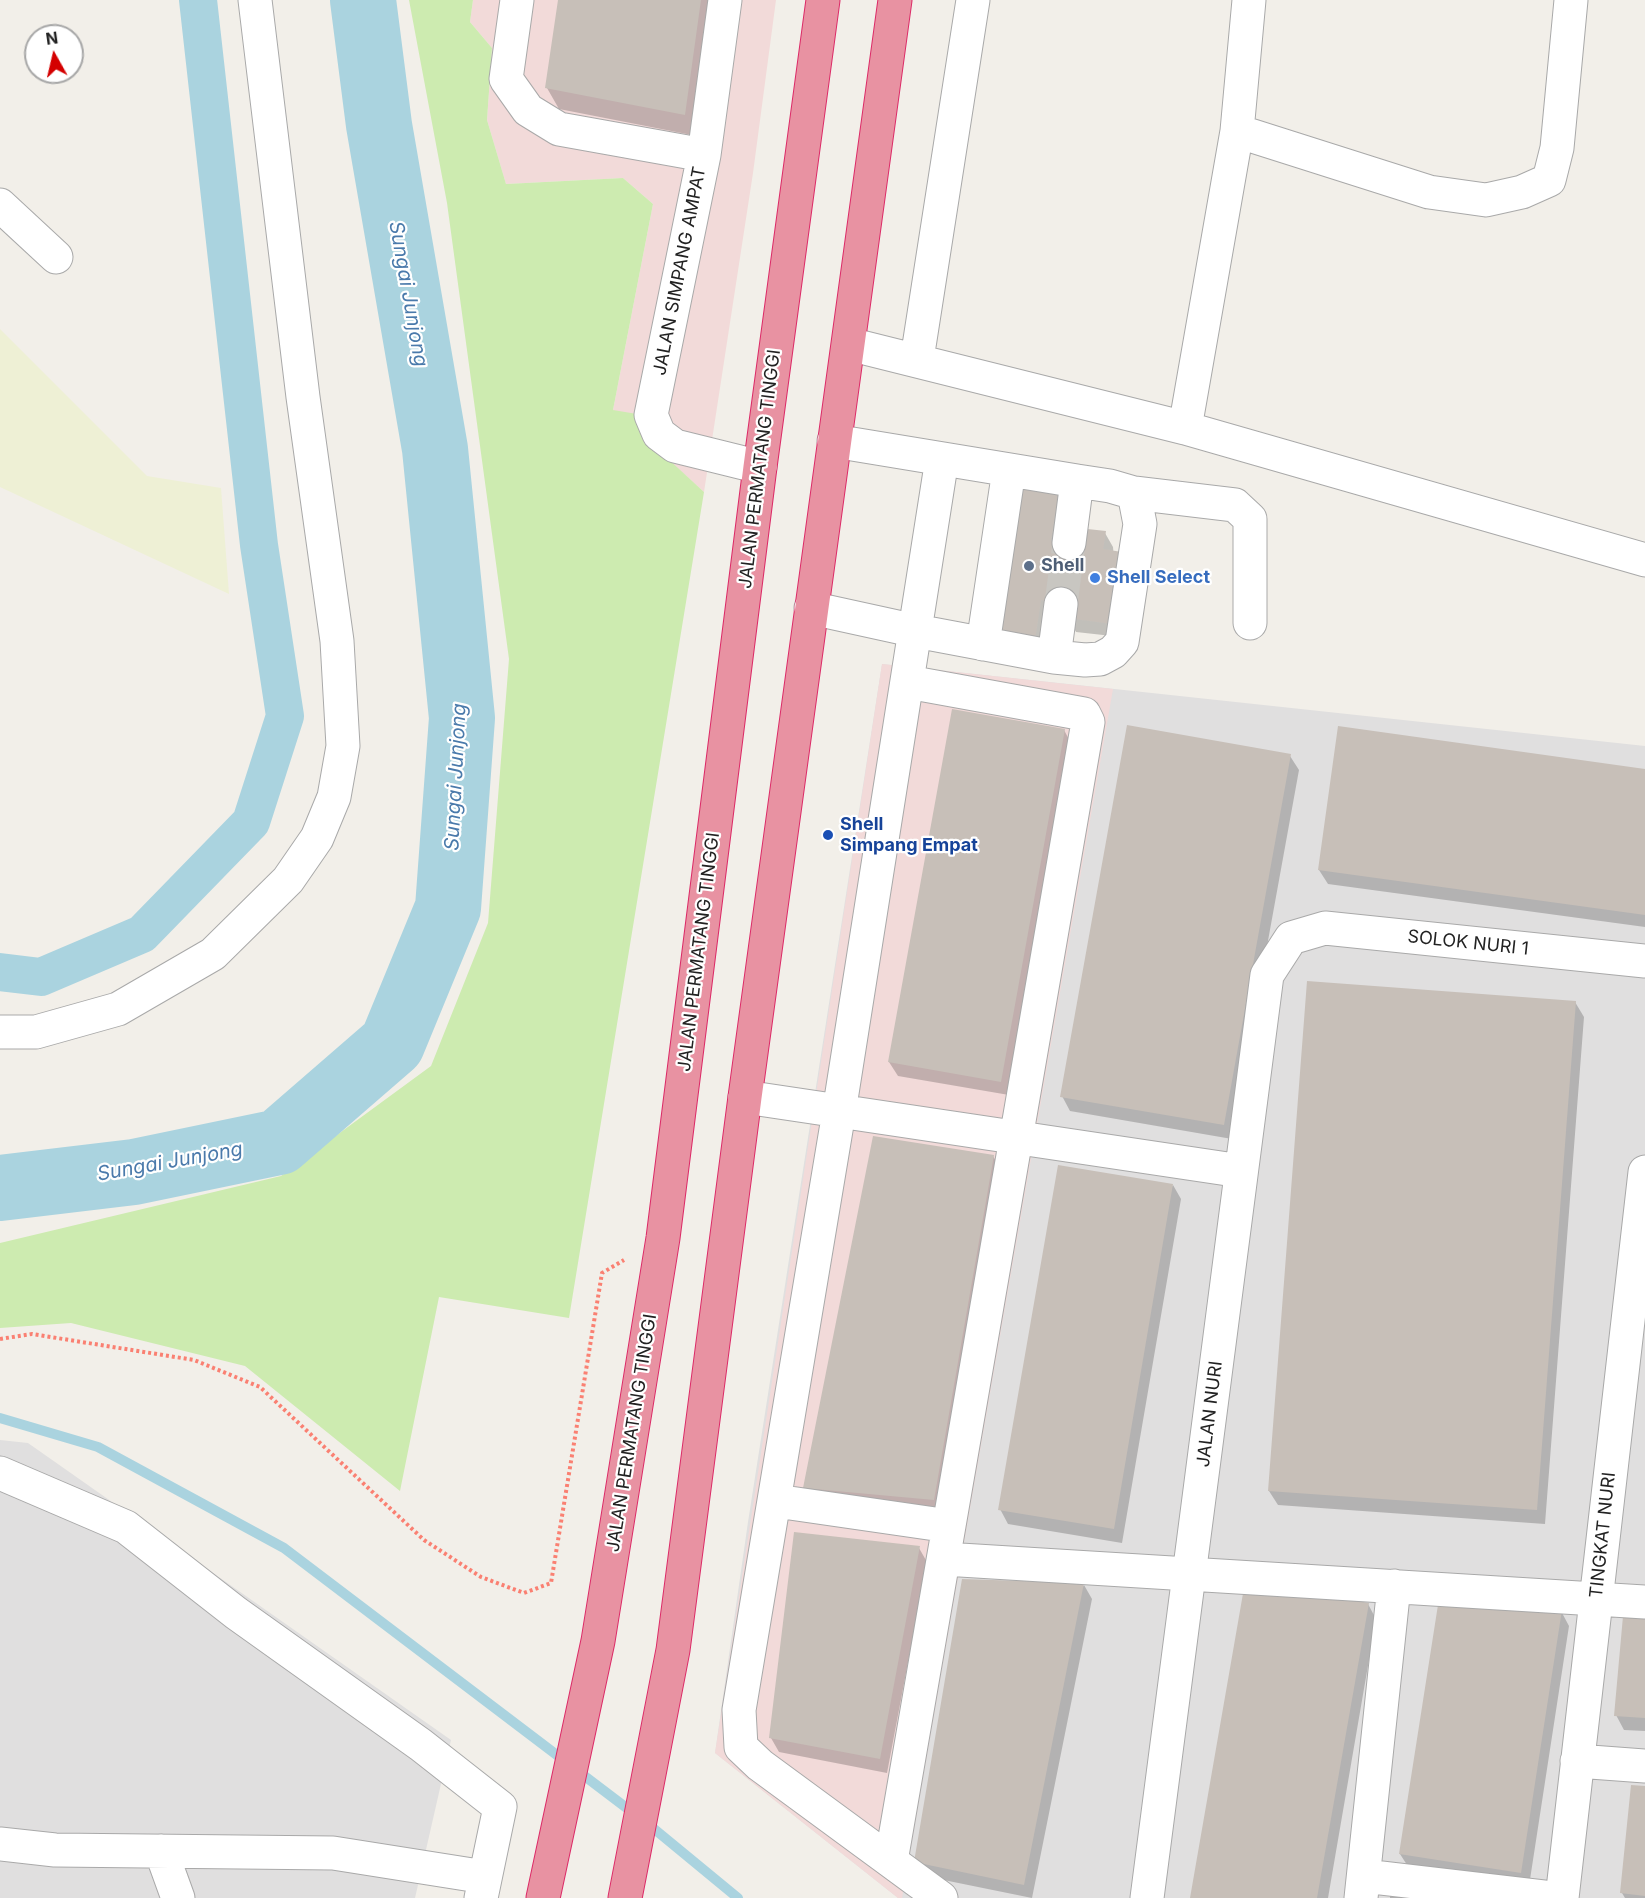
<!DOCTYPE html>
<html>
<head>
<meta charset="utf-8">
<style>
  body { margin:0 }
  #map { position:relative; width:1645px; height:1898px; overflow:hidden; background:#f2efe9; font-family:Inter,sans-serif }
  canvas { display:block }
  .north { position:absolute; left:24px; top:24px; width:60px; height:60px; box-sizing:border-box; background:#fff; border:2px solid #a7a7a7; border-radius:50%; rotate:352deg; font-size:16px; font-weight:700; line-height:24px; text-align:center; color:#222 }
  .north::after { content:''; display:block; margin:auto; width:21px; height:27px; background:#d40000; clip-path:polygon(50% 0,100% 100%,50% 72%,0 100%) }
</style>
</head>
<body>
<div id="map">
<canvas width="1645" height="1898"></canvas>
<div class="north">N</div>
</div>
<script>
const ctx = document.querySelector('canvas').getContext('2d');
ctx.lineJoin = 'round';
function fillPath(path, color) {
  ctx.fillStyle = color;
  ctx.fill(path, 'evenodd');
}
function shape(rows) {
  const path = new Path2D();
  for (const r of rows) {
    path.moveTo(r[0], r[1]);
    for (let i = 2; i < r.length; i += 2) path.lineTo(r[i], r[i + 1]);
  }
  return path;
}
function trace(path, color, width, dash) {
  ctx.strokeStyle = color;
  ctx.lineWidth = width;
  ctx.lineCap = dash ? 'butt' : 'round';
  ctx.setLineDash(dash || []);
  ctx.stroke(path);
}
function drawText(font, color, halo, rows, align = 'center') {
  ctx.font = font + ' Inter,sans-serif';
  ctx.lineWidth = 4.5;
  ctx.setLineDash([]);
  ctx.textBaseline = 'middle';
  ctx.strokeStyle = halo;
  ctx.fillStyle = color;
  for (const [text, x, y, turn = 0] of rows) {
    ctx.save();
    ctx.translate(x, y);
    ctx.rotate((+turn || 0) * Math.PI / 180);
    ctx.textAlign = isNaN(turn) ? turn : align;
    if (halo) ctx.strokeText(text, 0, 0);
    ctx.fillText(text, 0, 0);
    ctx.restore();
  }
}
fillPath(shape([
  [882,664,1645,746,1645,1898,898,1898,715,1753,748,1522],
  [0,1440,28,1443,451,1740,415,1898,0,1898]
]), '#e0dfdf');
fillPath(shape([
  [473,0,776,0,753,173,704,492,613,410,653,204,623,178,506,184,487,120,492,48,470,22],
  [882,664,1113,689,902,1898,898,1898,715,1753]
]), '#f2dad9');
fillPath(shape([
  [0,329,147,476,221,488,229,594,0,487]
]), '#eef0d5');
fillPath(shape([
  [409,0,473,0,470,22,492,48,487,120,506,184,623,178,653,204,613,410,643,415,639,432,704,492,569,1318,439,1297,400,1491,245,1366,71,1323,0,1328,0,1243,281,1176,431,1066,488,923,509,659,447,203]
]), '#cdebb0');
fillPath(shape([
  [559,0,716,0,697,136,559,109,547,88],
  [1059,488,1055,543,1105,533,1113,547,1121,637,1076,632,1068,618,1045,606,1037,653,995,647],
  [1064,730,1072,745,1009,1095,898,1076,889,1062],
  [1290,756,1299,770,1232,1139,1070,1111,1062,1096],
  [1645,770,1645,927,1328,884,1319,870],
  [1575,1002,1584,1017,1545,1524,1278,1505,1269,1491],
  [993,1156,1001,1170,942,1514,813,1502,805,1487],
  [1173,1185,1181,1199,1122,1543,1008,1524,1000,1509],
  [919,1548,927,1562,887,1773,779,1752,771,1738],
  [1084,1585,1092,1599,1032,1898,924,1876,915,1862],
  [1368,1604,1376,1619,1328,1898,1192,1898],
  [1645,1609,1645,1731,1624,1730,1616,1715],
  [1561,1611,1569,1626,1529,1886,1409,1868,1400,1854],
  [1645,1787,1645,1898,1625,1898,1622,1893],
  [1390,1895,1413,1898,1390,1898]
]), '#0003');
trace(shape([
  [0,1418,98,1447,284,1548,653,1828,738,1898]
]), '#aad3df', 10);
trace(shape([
  [0,972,41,977,142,934,251,822,285,716,259,545,198,0]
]), '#aad3df', 38);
trace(shape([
  [0,1188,134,1172,279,1142,392,1044,448,908,462,718,435,449,379,125,363,0]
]), '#aad3df', 66);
fillPath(shape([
  [558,0,701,0,685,115,545,88],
  [1015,479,1060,486,1051,541,1076,545,1078,528,1106,531,1103,549,1122,552,1113,624,1067,618,1067,604,1041,600,1034,647,990,640],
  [952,709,1065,729,1001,1082,888,1062],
  [1127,725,1291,754,1224,1125,1060,1097],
  [1338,726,1645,769,1645,915,1318,870],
  [1307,981,1576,1001,1537,1510,1268,1491],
  [873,1136,994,1155,934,1500,803,1488],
  [1058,1165,1173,1184,1114,1529,998,1510],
  [794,1532,920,1546,880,1759,769,1738],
  [962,1579,1084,1583,1024,1885,914,1862],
  [1245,1582,1369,1603,1317,1898,1190,1898],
  [1440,1592,1562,1610,1521,1873,1399,1854],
  [1624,1605,1645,1607,1645,1718,1614,1716],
  [1631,1785,1645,1786,1645,1896,1620,1893]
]), '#c7bfb8');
trace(shape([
  [1061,604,1069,543]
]), '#c8c6c1', 33, [33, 16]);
const minor = shape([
  [517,0,506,79,528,110,559,129,704,155],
  [725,0,704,155,651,415,659,434,675,446,760,467],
  [1237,131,1429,192,1486,200,1522,192,1549,180,1557,148,1571,0],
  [0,205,56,257],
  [849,344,1185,428,1645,560],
  [917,359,973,0],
  [1185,428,1237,131,1249,0],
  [834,441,1077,481,1069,543],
  [1134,493,1235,505,1250,519,1250,623],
  [811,608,916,631,1054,657,1061,604],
  [983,644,1009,470],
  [1054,657,1085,660,1100,659,1113,652,1122,642,1140,524,1134,493,1110,486,1077,481],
  [0,1032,36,1032,118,1009,213,954,288,880,317,838,334,797,343,746,337,641,303,397,255,0],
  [745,1097,1241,1171],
  [0,1473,126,1527,236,1613,421,1745,500,1807,481,1898],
  [776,1501,949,1526],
  [944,1559,1645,1602],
  [1577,1761,1645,1766],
  [0,1844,55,1850,333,1853,485,1877],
  [161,1851,178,1898],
  [891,1861,1088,722,1084,714,908,682],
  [1364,1876,1552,1898],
  [941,1898,760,1765,741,1747,739,1710,839,1112,942,459],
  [1147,1898,1267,975,1291,938,1325,928,1645,961],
  [1361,1898,1394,1586],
  [1562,1898,1645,1172]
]);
const highway = shape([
  [543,1898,598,1641,663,1238,760,467,823,0],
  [625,1898,673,1650,745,1097,895,0]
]);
trace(minor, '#a9a9a9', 35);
trace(highway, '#dc2a67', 35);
trace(shape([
  [0,1339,32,1334,194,1360,260,1387,424,1540,481,1577,524,1593,551,1583,602,1273,624,1260]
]), '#fa8072', 4, [3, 3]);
trace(minor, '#fff', 33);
trace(highway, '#e892a2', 33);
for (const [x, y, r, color] of [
  [1029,566,6,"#5c6f8a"],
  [1095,578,6,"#3f7fe0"],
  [828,835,6,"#1a4fb4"]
]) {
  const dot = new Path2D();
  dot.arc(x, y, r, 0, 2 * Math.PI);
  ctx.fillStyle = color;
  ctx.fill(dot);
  trace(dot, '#fff', 2);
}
drawText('18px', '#222', '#fff', [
  ["JALAN SIMPANG AMPAT",680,271,-79],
  ["JALAN PERMATANG TINGGI",760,469,-83],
  ["SOLOK NURI 1",1468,943,6],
  ["JALAN PERMATANG TINGGI",699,952,-83],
  ["JALAN NURI",1210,1414,-83],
  ["JALAN PERMATANG TINGGI",632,1433,-81],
  ["TINGKAT NURI",1603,1535,-84]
]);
drawText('bold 18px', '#4e5e75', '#fff', [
  ["Shell",1041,566]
], 'left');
drawText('bold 18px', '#366cbe', '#fff', [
  ["Shell Select",1107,578]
], 'left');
drawText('bold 18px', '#164399', '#fff', [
  ["Shell",840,825],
  ["Simpang Empat",840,846]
], 'left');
drawText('italic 20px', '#4a7aab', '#fff', [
  ["Sungai Junjong",408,294,80],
  ["Sungai Junjong",456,777,-87],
  ["Sungai Junjong",170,1162,-10]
]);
</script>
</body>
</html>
